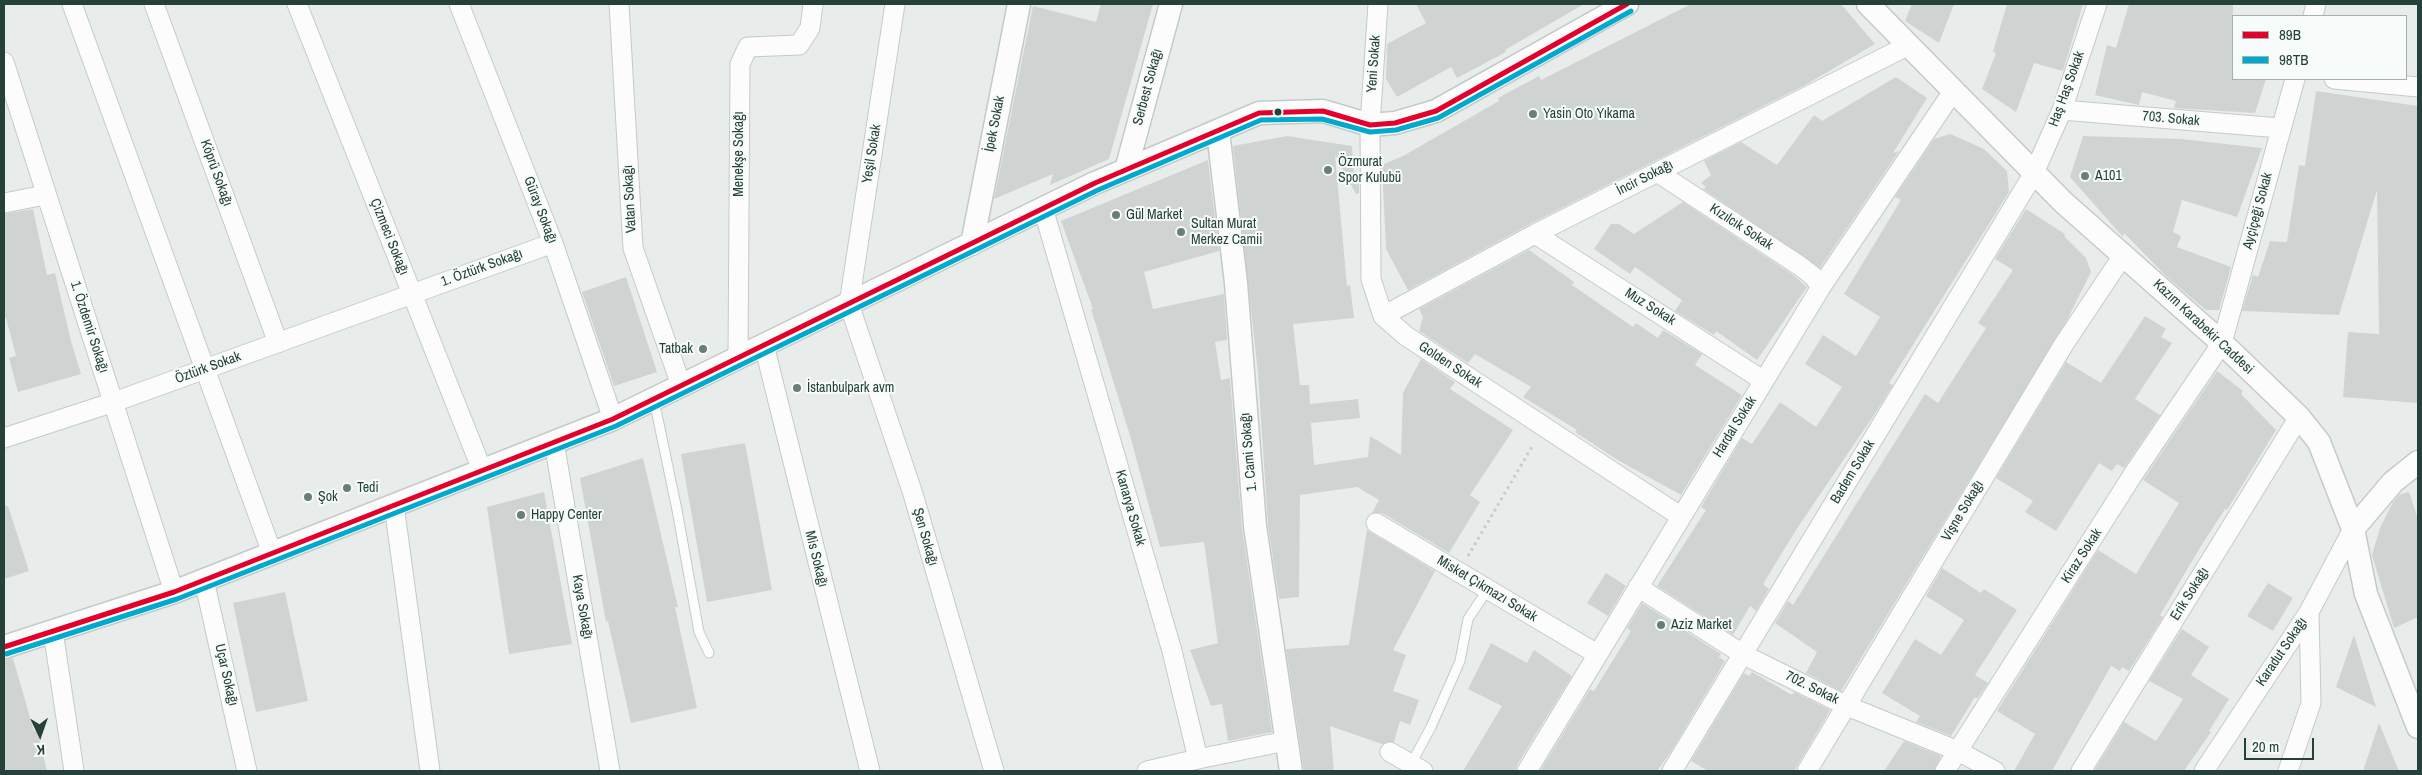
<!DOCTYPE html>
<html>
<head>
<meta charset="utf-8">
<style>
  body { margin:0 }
  #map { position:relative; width:2422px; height:775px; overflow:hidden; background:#e8edeb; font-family:"Archivo Narrow",sans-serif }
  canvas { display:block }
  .frame { position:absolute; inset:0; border:5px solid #24423a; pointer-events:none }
  .legend { position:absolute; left:2232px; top:15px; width:175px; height:65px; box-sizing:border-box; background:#f7fbf9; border:1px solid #a3b1ad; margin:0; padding:6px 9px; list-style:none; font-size:15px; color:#24423a }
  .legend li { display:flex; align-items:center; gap:10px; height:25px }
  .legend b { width:25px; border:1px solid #a3b1ad }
  .north { position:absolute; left:15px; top:710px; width:50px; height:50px; -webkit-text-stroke:4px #f7fbf9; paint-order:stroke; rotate:177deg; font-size:14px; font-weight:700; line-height:20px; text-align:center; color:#24423a }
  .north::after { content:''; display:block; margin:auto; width:18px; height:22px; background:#24423a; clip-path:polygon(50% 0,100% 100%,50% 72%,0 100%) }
  .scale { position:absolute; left:2244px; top:738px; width:70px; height:22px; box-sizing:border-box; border:2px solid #24423a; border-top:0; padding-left:6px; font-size:15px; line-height:18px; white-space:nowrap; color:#24423a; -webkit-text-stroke:4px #f7fbf9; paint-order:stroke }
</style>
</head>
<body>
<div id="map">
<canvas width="2422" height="775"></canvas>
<div class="frame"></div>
<ul class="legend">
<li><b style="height:6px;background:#e4002b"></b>89B</li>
<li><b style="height:6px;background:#00a9ce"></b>98TB</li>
</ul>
<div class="north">K</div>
<div class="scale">20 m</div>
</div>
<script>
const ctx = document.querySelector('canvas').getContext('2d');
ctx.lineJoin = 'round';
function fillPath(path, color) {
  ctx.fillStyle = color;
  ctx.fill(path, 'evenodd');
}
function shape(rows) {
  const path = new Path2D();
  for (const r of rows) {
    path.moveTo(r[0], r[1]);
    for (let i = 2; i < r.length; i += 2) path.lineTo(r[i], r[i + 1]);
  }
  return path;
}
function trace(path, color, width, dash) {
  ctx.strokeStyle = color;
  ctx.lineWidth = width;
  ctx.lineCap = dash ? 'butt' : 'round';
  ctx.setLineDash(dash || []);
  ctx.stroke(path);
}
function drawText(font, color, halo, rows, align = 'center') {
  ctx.font = font + ' "Archivo Narrow",sans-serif';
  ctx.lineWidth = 4;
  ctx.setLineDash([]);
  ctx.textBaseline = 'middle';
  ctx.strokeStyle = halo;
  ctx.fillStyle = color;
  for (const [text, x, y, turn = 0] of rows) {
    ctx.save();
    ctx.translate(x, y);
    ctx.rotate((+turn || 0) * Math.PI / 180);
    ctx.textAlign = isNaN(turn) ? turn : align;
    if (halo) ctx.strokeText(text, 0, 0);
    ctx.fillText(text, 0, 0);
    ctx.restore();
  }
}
fillPath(shape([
  [1101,4,1153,4,1109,159,1050,185,1053,174,994,199,1033,6,1096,22],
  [1416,4,1584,4,1505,50,1506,52,1457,78,1451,67,1397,97,1386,79,1387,44,1426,23],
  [1691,4,1841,4,1875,44,1807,84,1530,224,1408,290,1386,249,1382,165,1403,156,1499,101,1498,98,1539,76,1541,80],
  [1912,4,1954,4,1939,43,1905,21],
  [2007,4,2083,4,2063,71,2034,63,2016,112,1982,89,1996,53,1993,52],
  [2129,4,2233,4,2233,79,2266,79,2255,113,2174,108,2176,101,2142,92,2139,105,2095,95,2107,45,2116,48],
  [1896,77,1927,98,1893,153,1899,151,1820,268,1703,189,1706,187,1701,183,1711,175,1704,161,1741,142,1777,165,1814,115,1822,121],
  [2316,91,2418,106,2418,403,2343,397,2348,332,2379,334,2377,190,2339,315,2242,311,2253,275,2258,277,2270,241,2287,242,2299,165,2305,166],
  [1950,134,1984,149,2007,171,2009,192,1889,383,1893,385,1880,406,1796,530,1763,584,1769,589,1756,611,1750,606,1733,635,1657,586,1706,510,1701,507,1742,438,1752,444,1780,402,1816,427,1842,387,1805,364,1823,335,1856,356,1880,317,1844,294,1901,200,1895,197,1934,139],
  [1287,136,1352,146,1354,177,1359,175,1359,193,1356,194,1335,155,1347,286,1350,285,1354,318,1293,324,1300,385,1309,385,1310,404,1358,399,1360,418,1311,423,1314,465,1368,457,1370,436,1401,455,1403,393,1421,359,1455,382,1450,389,1513,430,1470,495,1480,502,1449,553,1382,513,1372,513,1379,500,1357,487,1300,495,1299,597,1279,599,1268,525,1258,373,1233,146],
  [2083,136,2181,139,2262,148,2237,217,2182,200,2173,232,2181,236,2177,247,2231,267,2219,310,2206,310,2167,277,2124,233,2123,237,2070,177],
  [1208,160,1219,251,1144,272,1153,309,1224,294,1227,340,1215,342,1221,380,1230,378,1242,528,1272,732,1228,741,1222,704,1211,706,1190,650,1218,643,1204,542,1160,547,1131,439,1091,309,1093,309,1061,221],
  [1683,202,1793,275,1807,287,1757,360,1716,331,1714,335,1675,311,1682,300,1635,267,1630,274,1594,249,1611,224,1619,224,1634,234],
  [33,209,47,275,55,273,71,341,81,374,18,392,9,358,16,356,6,318,4,319,4,214],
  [2026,209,2065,234,2064,236,2086,258,2091,272,2067,320,1841,691,1806,673,1817,652,1775,623,1788,601,1793,605,1925,394,1938,403,1986,328,1978,323,2013,270,1995,259],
  [1529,250,1574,282,1572,285,1633,327,1636,323,1658,338,1663,330,1702,354,1695,365,1742,395,1681,495,1616,459,1575,432,1577,430,1523,397,1531,387,1475,354,1468,363,1419,331,1423,317,1419,309],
  [626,277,657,372,614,386,582,292],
  [2145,316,2166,329,2161,337,2172,343,2135,399,2160,415,2124,468,2117,464,2112,471,2099,463,2056,531,2025,512,2033,501,1996,478,2066,362,2101,383],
  [2217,371,2243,391,2241,394,2276,430,2227,510,2225,509,2201,546,2160,615,2163,617,2129,671,2122,667,2120,671,2111,666,2052,771,2014,771,2035,734,1997,711,2098,550,2136,574,2179,503,2143,480],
  [745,443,772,590,707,602,681,454],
  [643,458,678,607,675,607,697,708,631,723,608,621,606,622,580,478],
  [544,492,572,644,509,654,487,507],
  [2409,492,2418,519,2418,617,2394,628,2372,555,2380,528,2393,502,2399,495],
  [4,506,8,506,29,571,4,579],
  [1367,530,1435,571,1393,650,1406,655,1393,691,1419,700,1410,725,1400,721,1394,742,1382,744,1330,726,1334,771,1304,771,1286,649,1349,645],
  [1942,568,1981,593,1984,589,2017,610,1975,675,1988,683,1977,699,1975,697,1951,736,1916,722,1920,716,1882,693,1915,639,1941,655,1964,620,1926,596],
  [1606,573,1626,586,1608,616,1587,603],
  [2268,583,2293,598,2273,631,2247,616],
  [285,592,308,701,256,712,233,603],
  [1642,603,1721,654,1719,657,1725,661,1672,750,1657,771,1540,771,1590,689,1594,691,1631,631,1627,628],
  [2182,629,2209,647,2191,675,2229,699,2209,731,2211,732,2184,771,2094,771,2124,722,2156,741,2180,704,2183,699,2149,681],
  [2354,635,2376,707,2336,687],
  [1491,643,1527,663,1534,650,1572,676,1517,765,1516,771,1463,771,1502,706,1468,689],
  [13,658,34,731,37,730,47,771,4,771,4,660],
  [1752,672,1792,695,1794,692,1830,710,1828,714,1794,771,1708,771,1691,761,1744,673,1749,676],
  [2379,723,2399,771,2363,771],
  [1904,741,1941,756,1934,771,1884,771]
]), '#cfd4d2');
const service = shape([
  [654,400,677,510,699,632,709,653],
  [1411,764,1431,727,1460,661,1468,619,1488,589]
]);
const minor = shape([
  [72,4,272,553],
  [154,4,278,343],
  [297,4,482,470],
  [459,4,553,243,613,419],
  [619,4,633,248,681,385],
  [895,4,849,304,913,494,994,771],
  [1378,4,1370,125,1371,279,1383,316,1406,336,1680,516],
  [2313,16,2316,4],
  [4,62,174,592],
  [2334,79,2418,87],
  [2062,110,2280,128],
  [1657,172,1800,266,1813,276,1821,287],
  [4,203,45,195],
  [1043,208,1172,651,1198,759,1147,771],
  [1535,234,1764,381],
  [1383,316,1535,234,1909,45],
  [764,345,870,771],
  [738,358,740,64,748,47,799,45,810,28,813,4],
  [4,438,114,402,553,243],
  [554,442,610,771],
  [394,505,430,771],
  [1376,523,1597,654],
  [204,580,247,771],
  [1638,587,1744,655,1847,706,1958,751,1995,771],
  [53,631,74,771],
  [1390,752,1423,771],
  [1198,759,1286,741],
  [1527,771,1821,287,1954,90],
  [1672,771,2034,173,2062,110,2097,4],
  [1807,771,2064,344,2124,254],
  [1945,771,2134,473,2222,343,2295,79],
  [2081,771,2299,417],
  [2204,771,2309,612,2353,529],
  [2288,771,2311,703,2309,612]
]);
const tertiary = shape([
  [1868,4,2063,202,2222,343,2299,417,2319,442,2353,529,2366,594,2418,727],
  [1218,131,1236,283,1255,526,1291,771],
  [1126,170,1171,4],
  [972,244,1019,4],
  [2353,529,2393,482,2418,462],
  [4,647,174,592,613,419,1095,183,1259,113,1323,111,1370,125,1395,123,1436,111,1627,4]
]);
trace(service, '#c5cac8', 11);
trace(minor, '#c5cac8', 21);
trace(tertiary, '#c5cac8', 25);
trace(shape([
  [1468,556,1533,445]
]), '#c3ccca', 3, [2.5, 4]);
trace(service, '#fcfcfc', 9);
trace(minor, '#fcfcfc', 19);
trace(tertiary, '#fcfcfc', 22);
trace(shape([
  [4,647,174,592,613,419,1095,183,1259,113,1323,111,1370,125,1395,123,1436,111,1627,4]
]), '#e4002b', 5);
trace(shape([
  [6,654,177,599,616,426,1098,190,1261,120,1322,119,1370,132,1396,130,1438,118,1631,11]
]), '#00a9ce', 5);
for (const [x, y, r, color] of [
  [1278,112,4.5,"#24423a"],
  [1533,114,5,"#697e78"],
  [1328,170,5,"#697e78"],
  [2085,176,5,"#697e78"],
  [1116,215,5,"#697e78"],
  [1181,232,5,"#697e78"],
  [703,349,5,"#697e78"],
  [797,388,5,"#697e78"],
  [347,488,5,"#697e78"],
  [308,497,5,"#697e78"],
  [521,515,5,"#697e78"],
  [1661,625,5,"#697e78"]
]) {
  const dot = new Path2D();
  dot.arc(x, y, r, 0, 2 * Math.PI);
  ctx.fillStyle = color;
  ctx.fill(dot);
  trace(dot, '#f7fbf9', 2);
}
drawText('14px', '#24423a', '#f7fbf9', [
  ["Yeni Sokak",1374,64,-86],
  ["Serbest Sokağı",1148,87,-75],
  ["Haş Haş Sokak",2067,89,-70],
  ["703. Sokak",2171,119,5],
  ["İpek Sokak",995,124,-79],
  ["Menekşe Sokağı",739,154,-90],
  ["Yeşil Sokak",872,154,-81],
  ["Köprü Sokağı",216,173,70],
  ["İncir Sokağı",1645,178,-27],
  ["Vatan Sokağı",630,199,-93],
  ["Güray Sokağı",540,210,69],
  ["Ayçiçeği Sokak",2258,211,-75],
  ["Kızılcık Sokak",1741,227,33],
  ["Çizmeci Sokağı",389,237,68],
  ["1. Öztürk Sokağı",482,268,-20],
  ["Muz Sokak",1650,307,32],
  ["1. Özdemir Sokağı",89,327,72],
  ["Kazım Karabekir Caddesi",2203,327,43],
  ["Golden Sokak",1450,365,33],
  ["Öztürk Sokak",208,368,-20],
  ["Hardal Sokak",1735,427,-58],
  ["1. Cami Sokağı",1249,452,-95],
  ["Badem Sokak",1853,472,-59],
  ["Kanarya Sokak",1130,508,74],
  ["Vişne Sokağı",1963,511,-59],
  ["Şen Sokağı",925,537,74],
  ["Kiraz Sokak",2082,556,-57],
  ["Mis Sokağı",816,559,76],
  ["Misket Çıkmazı Sokak",1487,589,31],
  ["Erik Sokağı",2190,594,-58],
  ["Kaya Sokağı",582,607,80],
  ["Karadut Sokağı",2282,652,-56],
  ["Uçar Sokağı",226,675,77],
  ["702. Sokak",1812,688,26]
]);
drawText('14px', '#24423a', '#f7fbf9', [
  ["Yasin Oto Yıkama",1543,114],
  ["Özmurat",1338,162],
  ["Spor Kulubü",1338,178],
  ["A101",2095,176],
  ["Gül Market",1126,215],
  ["Sultan Murat",1191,224],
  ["Merkez Camii",1191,240],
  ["Tatbak",693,349,"right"],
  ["İstanbulpark avm",807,388],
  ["Tedi",357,488],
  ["Şok",318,497],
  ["Happy Center",531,515],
  ["Aziz Market",1671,625]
], 'left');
</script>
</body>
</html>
